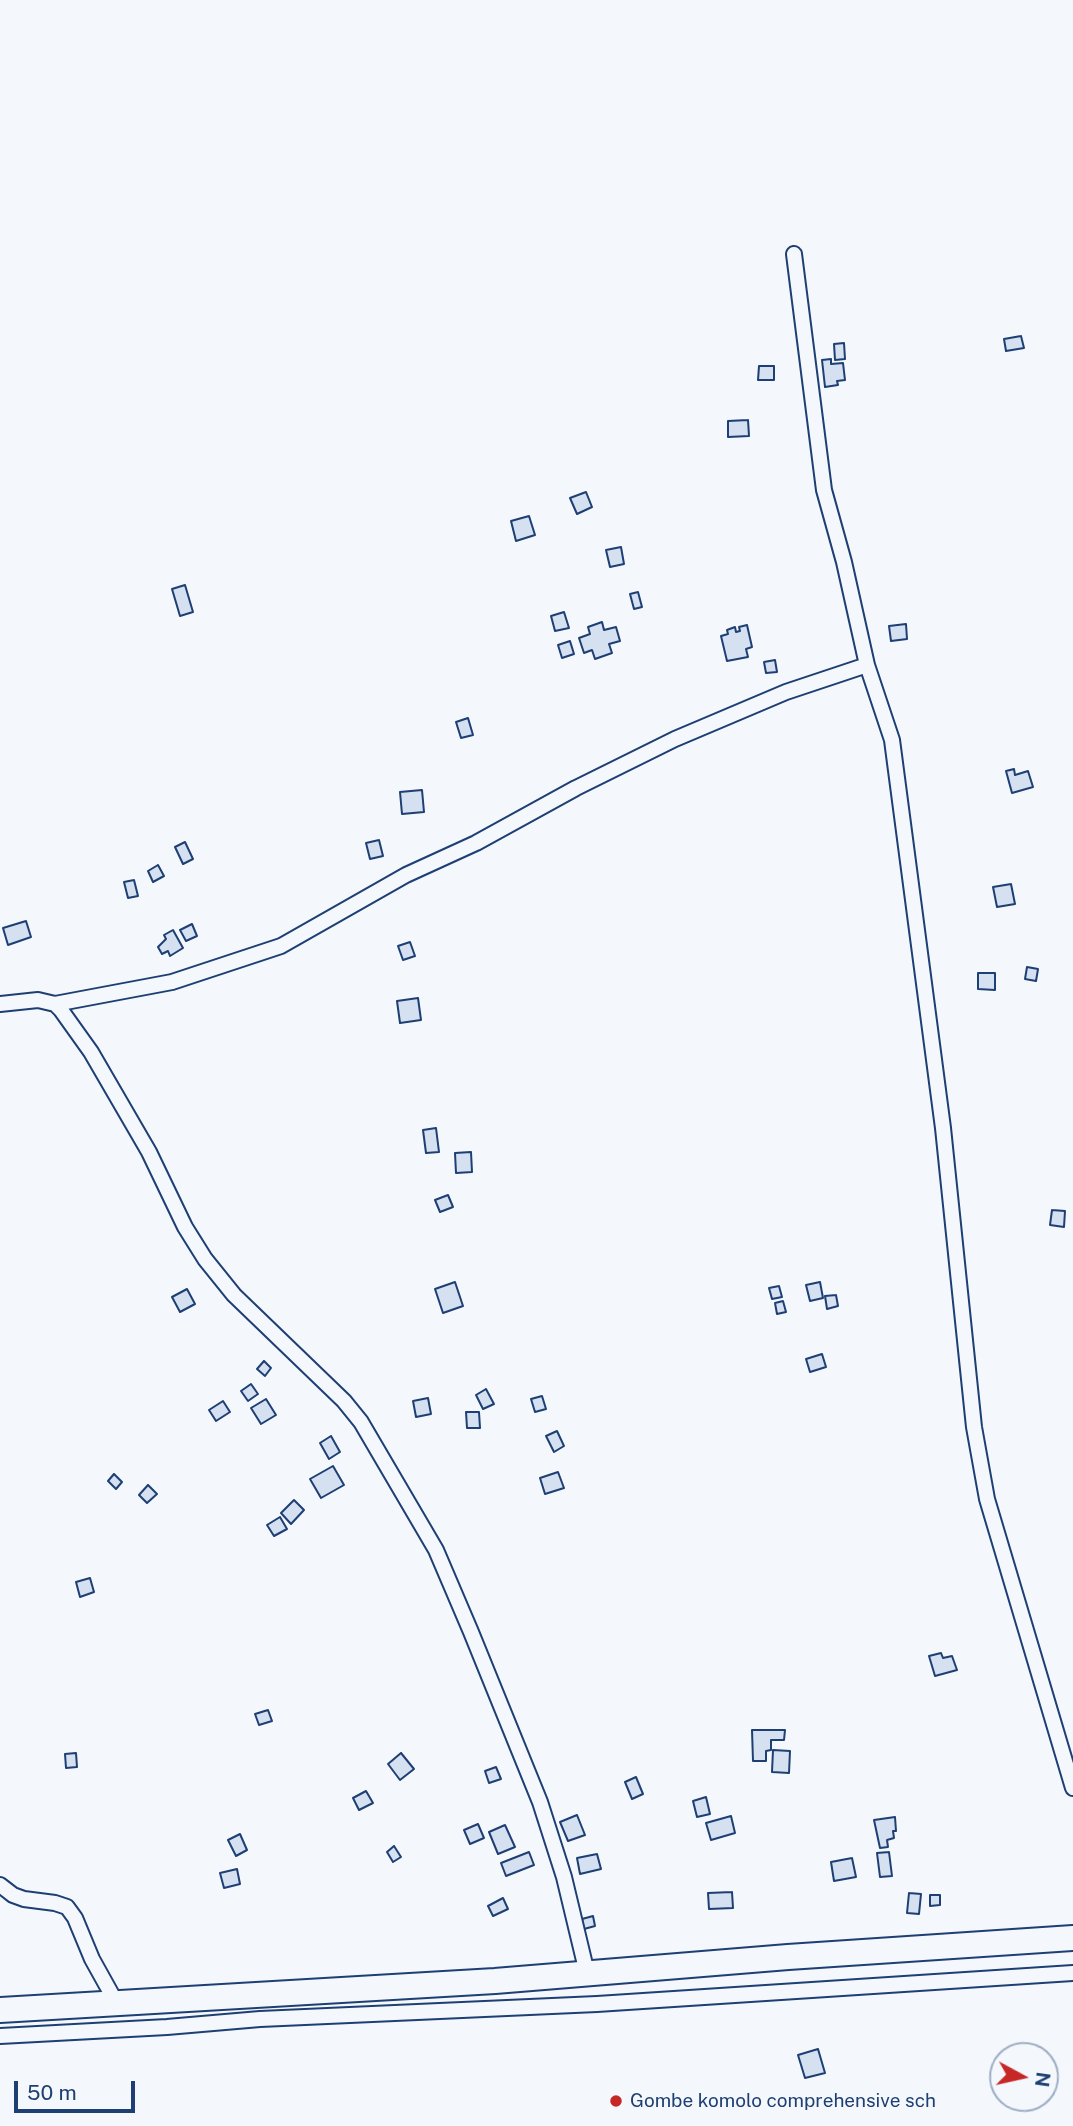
<!DOCTYPE html>
<html>
<head>
<meta charset="utf-8">
<style>
  body { margin:0 }
  #map { position:relative; width:1073px; height:2126px; overflow:hidden; background:#f4f7fb; font-family:"Public Sans",sans-serif }
  canvas { display:block }
  .north { position:absolute; left:989px; top:2042px; width:70px; height:70px; box-sizing:border-box; background:#f4f7fb; border:2px solid #9eadc5; border-radius:50%; rotate:98deg; font-size:19px; font-weight:700; line-height:28px; text-align:center; color:#1d3f73 }
  .north::after { content:''; display:block; margin:auto; width:24px; height:32px; background:#c62828; clip-path:polygon(50% 0,100% 100%,50% 72%,0 100%) }
  .scale { position:absolute; left:14px; top:2081px; width:121px; height:32px; box-sizing:border-box; border:4px solid #1d3f73; border-top:0; padding-left:9px; font-size:21px; line-height:24px; white-space:nowrap; color:#1d3f73; -webkit-text-stroke:5px #f4f7fb; paint-order:stroke }
</style>
</head>
<body>
<div id="map">
<canvas width="1073" height="2126"></canvas>
<div class="north">N</div>
<div class="scale">50 m</div>
</div>
<script>
const ctx = document.querySelector('canvas').getContext('2d');
ctx.lineJoin = 'round';
function fillPath(path, color) {
  ctx.fillStyle = color;
  ctx.fill(path, 'evenodd');
}
function shape(rows) {
  const path = new Path2D();
  for (const r of rows) {
    path.moveTo(r[0], r[1]);
    for (let i = 2; i < r.length; i += 2) path.lineTo(r[i], r[i + 1]);
  }
  return path;
}
function trace(path, color, width, dash) {
  ctx.strokeStyle = color;
  ctx.lineWidth = width;
  ctx.lineCap = dash ? 'butt' : 'round';
  ctx.setLineDash(dash || []);
  ctx.stroke(path);
}
function drawText(font, color, halo, rows, align = 'center') {
  ctx.font = font + ' "Public Sans",sans-serif';
  ctx.lineWidth = 5;
  ctx.setLineDash([]);
  ctx.textBaseline = 'middle';
  ctx.strokeStyle = halo;
  ctx.fillStyle = color;
  for (const [text, x, y, turn = 0] of rows) {
    ctx.save();
    ctx.translate(x, y);
    ctx.rotate((+turn || 0) * Math.PI / 180);
    ctx.textAlign = isNaN(turn) ? turn : align;
    if (halo) ctx.strokeText(text, 0, 0);
    ctx.fillText(text, 0, 0);
    ctx.restore();
  }
}
const building = shape([
  [1021,336,1024,348,1006,351,1004,339,1021,336],
  [844,343,845,359,835,360,834,344,844,343],
  [831,359,831,364,843,363,845,380,837,381,838,385,825,387,822,360,831,359],
  [759,366,774,366,774,380,758,380,759,366],
  [748,420,749,436,728,437,728,421,748,420],
  [586,492,592,507,577,514,570,498,586,492],
  [529,516,535,535,516,541,511,521,529,516],
  [621,547,624,564,610,567,606,550,621,547],
  [185,585,193,612,180,616,172,589,185,585],
  [638,592,642,607,634,609,630,594,638,592],
  [564,612,569,628,555,631,551,616,564,612],
  [602,622,604,630,616,627,620,641,609,644,612,653,595,659,592,650,584,653,579,638,590,634,588,627,602,622],
  [906,624,907,639,891,641,889,626,906,624],
  [747,625,752,647,746,649,748,657,727,661,721,636,728,634,727,630,735,627,736,632,740,631,739,627,747,625],
  [570,641,574,654,562,658,558,645,570,641],
  [775,660,777,672,766,673,764,662,775,660],
  [468,718,473,735,461,738,456,722,468,718],
  [1014,769,1015,775,1028,771,1033,787,1012,793,1006,771,1014,769],
  [422,790,424,812,402,814,400,792,422,790],
  [379,840,383,856,370,859,366,843,379,840],
  [185,842,193,859,183,864,175,847,185,842],
  [158,865,164,876,153,882,148,871,158,865],
  [134,880,138,896,128,898,124,882,134,880],
  [1011,884,1015,904,997,907,993,887,1011,884],
  [26,921,31,937,8,945,3,928,26,921],
  [192,924,197,936,186,941,180,930,192,924],
  [173,930,183,948,170,956,168,951,162,954,158,947,166,939,164,935,173,930],
  [410,942,415,956,403,960,398,946,410,942],
  [1027,967,1038,969,1036,981,1025,979,1027,967],
  [978,973,995,973,995,990,978,989,978,973],
  [418,998,421,1020,400,1023,397,1001,418,998],
  [436,1128,439,1152,426,1153,423,1130,436,1128],
  [471,1152,472,1172,456,1173,455,1153,471,1152],
  [448,1195,453,1207,440,1212,435,1200,448,1195],
  [1052,1210,1065,1211,1064,1227,1050,1225,1052,1210],
  [455,1282,463,1306,443,1313,435,1289,455,1282],
  [820,1282,823,1298,810,1301,806,1285,820,1282],
  [779,1286,782,1297,772,1299,769,1288,779,1286],
  [187,1289,195,1304,180,1312,172,1297,187,1289],
  [836,1295,838,1306,827,1309,825,1296,836,1295],
  [783,1301,786,1312,777,1314,775,1303,783,1301],
  [822,1354,826,1367,810,1372,806,1359,822,1354],
  [264,1361,271,1368,265,1376,257,1369,264,1361],
  [251,1384,258,1394,248,1401,241,1391,251,1384],
  [486,1389,494,1404,483,1409,476,1395,486,1389],
  [542,1396,546,1409,535,1412,531,1399,542,1396],
  [428,1398,431,1414,416,1417,413,1401,428,1398],
  [266,1399,276,1415,261,1424,251,1408,266,1399],
  [223,1401,230,1412,216,1421,209,1410,223,1401],
  [466,1412,479,1412,480,1428,467,1428,466,1412],
  [557,1431,564,1446,554,1452,546,1436,557,1431],
  [331,1436,340,1452,329,1459,320,1443,331,1436],
  [333,1466,344,1485,321,1498,310,1479,333,1466],
  [558,1472,564,1488,545,1494,540,1478,558,1472],
  [114,1474,122,1482,116,1489,108,1481,114,1474],
  [148,1485,157,1494,147,1503,139,1495,148,1485],
  [294,1500,304,1510,291,1524,281,1513,294,1500],
  [280,1517,287,1529,274,1536,267,1525,280,1517],
  [90,1578,94,1592,80,1597,76,1582,90,1578],
  [941,1653,943,1658,952,1656,957,1670,935,1676,929,1656,941,1653],
  [268,1710,272,1721,259,1725,255,1714,268,1710],
  [752,1730,785,1730,784,1740,771,1740,771,1750,766,1751,766,1761,753,1761,752,1730],
  [773,1750,790,1751,789,1773,772,1772,773,1750],
  [76,1753,77,1767,66,1768,65,1754,76,1753],
  [401,1753,414,1769,400,1780,388,1764,401,1753],
  [496,1767,501,1779,489,1783,485,1771,496,1767],
  [636,1777,643,1794,632,1799,625,1782,636,1777],
  [366,1791,373,1803,359,1810,353,1798,366,1791],
  [706,1797,710,1814,697,1817,693,1801,706,1797],
  [577,1815,585,1835,568,1841,560,1822,577,1815],
  [731,1816,735,1833,711,1840,706,1823,731,1816],
  [895,1817,896,1831,893,1831,894,1838,887,1840,888,1847,880,1848,874,1820,895,1817],
  [478,1824,484,1838,470,1844,464,1830,478,1824],
  [505,1825,515,1847,498,1854,489,1832,505,1825],
  [240,1834,247,1850,236,1856,228,1840,240,1834],
  [394,1846,401,1857,393,1862,387,1852,394,1846],
  [529,1852,534,1865,506,1876,501,1863,529,1852],
  [889,1852,892,1876,880,1877,877,1853,889,1852],
  [597,1854,601,1869,580,1874,577,1858,597,1854],
  [852,1858,856,1877,834,1881,831,1862,852,1858],
  [237,1869,240,1884,224,1888,220,1873,237,1869],
  [732,1892,733,1908,709,1909,708,1893,732,1892],
  [909,1893,921,1894,919,1914,907,1913,909,1893],
  [930,1895,940,1895,940,1905,930,1906,930,1895],
  [503,1898,508,1909,493,1916,488,1906,503,1898],
  [593,1916,595,1926,584,1929,582,1919,593,1916],
  [818,2049,825,2073,805,2078,798,2055,818,2049]
]);
fillPath(building, '#d5e0f0');
trace(building, '#1d3f73', 2);
const minor = shape([
  [794,254,824,490,844,562,867,665,892,740,943,1128,974,1427,987,1499,1073,1788],
  [0,1004,38,1000,55,1004,61,1010,91,1052,149,1152,185,1227,205,1259,234,1295,344,1401,361,1422,436,1550,471,1632,540,1802,564,1877,587,1973],
  [55,1004,172,982,281,946,406,875,476,843,576,788,675,739,786,692,867,665],
  [0,1885,13,1895,24,1899,55,1903,67,1907,75,1918,92,1959,117,2004],
  [0,2036,167,2027,260,2019,597,2004,1073,1973]
]);
const trunk = shape([
  [0,2010,495,1981,788,1957,1073,1938]
]);
trace(minor, '#1d3f73', 18);
trace(trunk, '#1d3f73', 28);
trace(minor, '#f4f7fb', 14);
trace(trunk, '#f4f7fb', 24);
for (const [x, y, r, color] of [
  [616,2101,7,"#c62828"]
]) {
  const dot = new Path2D();
  dot.arc(x, y, r, 0, 2 * Math.PI);
  ctx.fillStyle = color;
  ctx.fill(dot);
  trace(dot, '#f4f7fb', 2.5);
}
drawText('19px', '#1d3f73', '#f4f7fb', [
  ["Gombe komolo comprehensive sch",630,2101]
], 'left');
</script>
</body>
</html>
